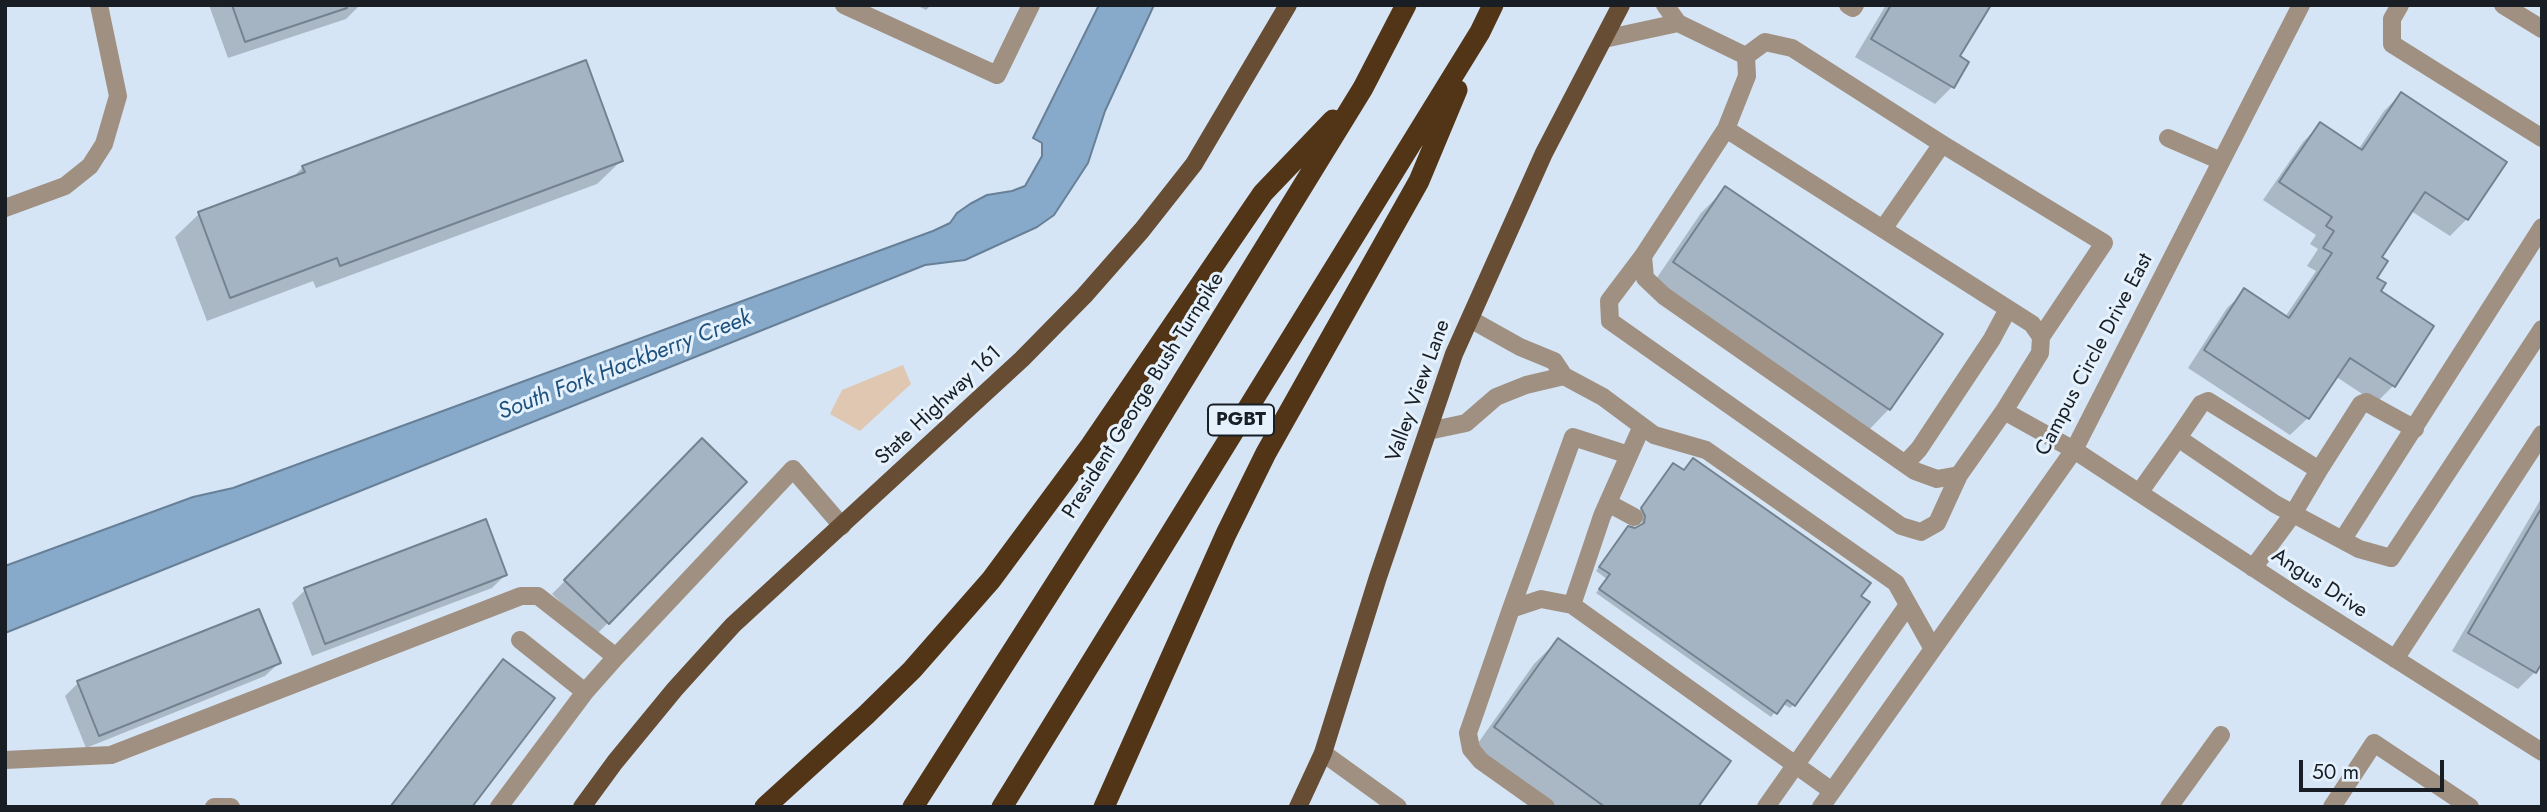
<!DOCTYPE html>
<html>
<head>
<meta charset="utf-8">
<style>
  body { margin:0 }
  #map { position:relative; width:2547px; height:812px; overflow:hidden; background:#d5e5f5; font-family:Jost,sans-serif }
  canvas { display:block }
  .frame { position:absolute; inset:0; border:7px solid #191e24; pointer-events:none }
  .scale { position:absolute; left:2299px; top:760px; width:145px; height:32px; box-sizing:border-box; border:4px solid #191e24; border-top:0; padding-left:9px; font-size:21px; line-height:24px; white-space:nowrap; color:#191e24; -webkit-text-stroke:5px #e5f2fe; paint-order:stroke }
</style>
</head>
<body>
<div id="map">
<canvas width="2547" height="812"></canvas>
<div class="frame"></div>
<div class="scale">50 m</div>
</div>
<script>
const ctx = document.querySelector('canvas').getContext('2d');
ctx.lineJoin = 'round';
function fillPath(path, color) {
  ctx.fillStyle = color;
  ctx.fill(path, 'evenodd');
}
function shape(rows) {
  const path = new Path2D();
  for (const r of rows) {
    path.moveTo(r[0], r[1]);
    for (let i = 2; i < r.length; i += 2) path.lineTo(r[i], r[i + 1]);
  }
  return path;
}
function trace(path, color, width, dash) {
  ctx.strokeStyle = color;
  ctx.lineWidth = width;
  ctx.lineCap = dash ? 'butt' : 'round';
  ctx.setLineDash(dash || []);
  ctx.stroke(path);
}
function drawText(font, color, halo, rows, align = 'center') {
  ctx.font = font + ' Jost,sans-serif';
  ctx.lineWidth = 6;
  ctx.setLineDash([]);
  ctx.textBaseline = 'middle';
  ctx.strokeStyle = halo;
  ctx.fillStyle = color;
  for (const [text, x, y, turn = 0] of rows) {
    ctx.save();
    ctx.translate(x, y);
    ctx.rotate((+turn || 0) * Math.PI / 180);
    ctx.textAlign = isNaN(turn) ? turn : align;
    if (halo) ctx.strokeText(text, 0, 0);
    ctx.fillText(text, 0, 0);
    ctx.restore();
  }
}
fillPath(shape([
  [903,365,911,384,860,431,830,414,842,390]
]), '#e0c7b1');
const water = shape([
  [1099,5,1154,5,1105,111,1088,163,1054,215,1037,227,965,260,925,265,5,633,5,566,193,497,233,488,933,231,950,223,957,213,970,204,987,195,1012,191,1025,186,1042,156,1042,143,1033,138,1099,5]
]);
fillPath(water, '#88aaca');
trace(water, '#678098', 2);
fillPath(shape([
  [209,5,360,5,346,19,228,58],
  [916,5,931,5,926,10],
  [1886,5,1988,5,1958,57,1967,62,1952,87,1935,104,1855,57],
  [2401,94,2467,219,2450,236,2411,211,2379,258,2375,278,2378,292,2432,327,2393,386,2376,403,2335,376,2308,418,2290,435,2188,368,2227,308,2245,291,2285,317,2316,271,2307,266,2318,249,2310,244,2316,235,2263,200,2303,142,2320,125,2358,150,2384,111],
  [621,161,597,184,316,288,313,281,207,321,175,237,199,214,291,179,303,167],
  [1725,189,1889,409,1865,434,1650,288,1701,213],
  [702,441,745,482,595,636,552,594],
  [1670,469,1794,704,1790,708,1782,703,1771,717,1596,593,1607,579,1596,571,1624,532,1641,527,1642,521,1638,513],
  [2542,497,2542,660,2535,672,2518,689,2452,651],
  [485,522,505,575,492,588,312,656,292,603,305,590],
  [1558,640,1696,807,1547,807,1471,753,1534,664],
  [503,661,470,807,389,807,490,674],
  [279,663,265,676,86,748,65,696,78,683]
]), '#0003');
const building = shape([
  [232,5,346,5,347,8,245,42,232,5],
  [1891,5,1991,5,1960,56,1969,62,1954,88,1871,39,1891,5],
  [586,60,623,161,340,266,337,258,230,298,198,212,305,172,302,166,586,60],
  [2401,92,2507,162,2468,220,2425,192,2382,257,2388,261,2377,278,2386,283,2381,291,2434,326,2395,387,2350,358,2309,419,2204,350,2244,288,2289,318,2332,253,2323,248,2334,231,2326,226,2332,217,2279,182,2320,122,2362,150,2401,92],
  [1725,186,1943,334,1890,410,1673,262,1725,186],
  [702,438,747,482,609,624,564,580,702,438],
  [1693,458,1871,583,1861,596,1870,602,1795,706,1787,700,1777,714,1599,589,1610,574,1599,567,1628,526,1635,528,1644,523,1645,516,1641,508,1673,463,1684,470,1693,458],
  [2542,507,2542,663,2536,673,2468,633,2542,507],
  [486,519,507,575,325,644,304,588,486,519],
  [259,609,281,663,99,736,77,681,259,609],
  [1558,638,1731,761,1698,807,1605,807,1494,727,1558,638],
  [503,659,555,698,472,807,390,807,503,659]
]);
fillPath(building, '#a5b4c2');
trace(building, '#748290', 2);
trace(shape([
  [844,5,997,75,1031,5],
  [1848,5,1853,8,1855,5],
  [2400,5,2392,19,2392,44,2542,138],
  [2503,5,2542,29],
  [1678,23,1746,56,1747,76,1726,129,1643,256,1645,278,1664,296,1915,471,1937,479,1959,475,2004,411,2040,353,2041,337,2032,324,1726,129],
  [1604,39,1678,23,1665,5],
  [1746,56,1765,42,1792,48,1942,144,2104,243,2041,337],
  [2168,138,2221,161],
  [5,208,65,186,90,166,104,144,118,96,99,5],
  [1883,229,1942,144],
  [1643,256,1609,301,1610,321,1901,526,1921,532,1937,523,1959,475],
  [1470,319,1520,347,1554,361,1564,376,1603,397,1654,435,1706,450,1896,583,1933,649],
  [2004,411,2074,450,2298,597,2542,752],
  [1428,431,1466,423,1496,397,1526,385,1564,376],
  [2178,438,2201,404,2208,401,2319,470,2293,514,2253,568],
  [1905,464,1919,449,1992,339,2008,309],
  [2319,470,2361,404,2366,402,2415,429],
  [2139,493,2178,438,2275,504,2359,549,2391,558,2542,329],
  [1608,503,1634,517],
  [2343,539,2542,227],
  [1572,605,1602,516,1642,426],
  [1511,609,1573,437,1629,455],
  [520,640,585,692],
  [616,657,793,469,842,526],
  [2395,659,2542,434],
  [1323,753,1398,807],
  [5,760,111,755,521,596,538,596,616,657,585,692,499,807],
  [214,807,231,807],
  [1546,807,1481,761,1471,749,1468,733,1511,609,1541,599,1572,605,1832,791],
  [1766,807,1908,605],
  [1821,807,2074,450,2301,5],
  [2169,807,2221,735],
  [2332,807,2374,743,2470,807]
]), '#9f9082', 18);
trace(shape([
  [582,807,615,762,675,689,733,625,1022,359,1084,296,1142,230,1194,164,1288,5],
  [1298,807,1323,753,1378,577,1454,354,1544,153,1621,5]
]), '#664d34', 18);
trace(shape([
  [765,807,866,715,912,670,991,580,1091,445,1263,193,1333,120],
  [913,807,1130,467,1363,88,1406,5],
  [1002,807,1480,32,1493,5],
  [1104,807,1226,534,1266,453,1419,181,1457,90]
]), '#523517', 21);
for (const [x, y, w] of [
  [1241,420,66]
]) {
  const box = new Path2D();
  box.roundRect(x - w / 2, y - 15.5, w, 31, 5);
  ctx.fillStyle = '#e5f2fe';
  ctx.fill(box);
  trace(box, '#191e24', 2);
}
drawText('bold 19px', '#191e24', null, [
  ["PGBT",1241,420]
]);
drawText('21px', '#191e24', '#e5f2fe', [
  ["Campus Circle Drive East",2095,355,-62],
  ["Valley View Lane",1419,391,-70],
  ["President George Bush Turnpike",1144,396,-58],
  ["State Highway 161",939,406,-43],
  ["Angus Drive",2319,584,33]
]);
drawText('italic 23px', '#1e517c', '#e5f2fe', [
  ["South Fork Hackberry Creek",625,366,-21]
]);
</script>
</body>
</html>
